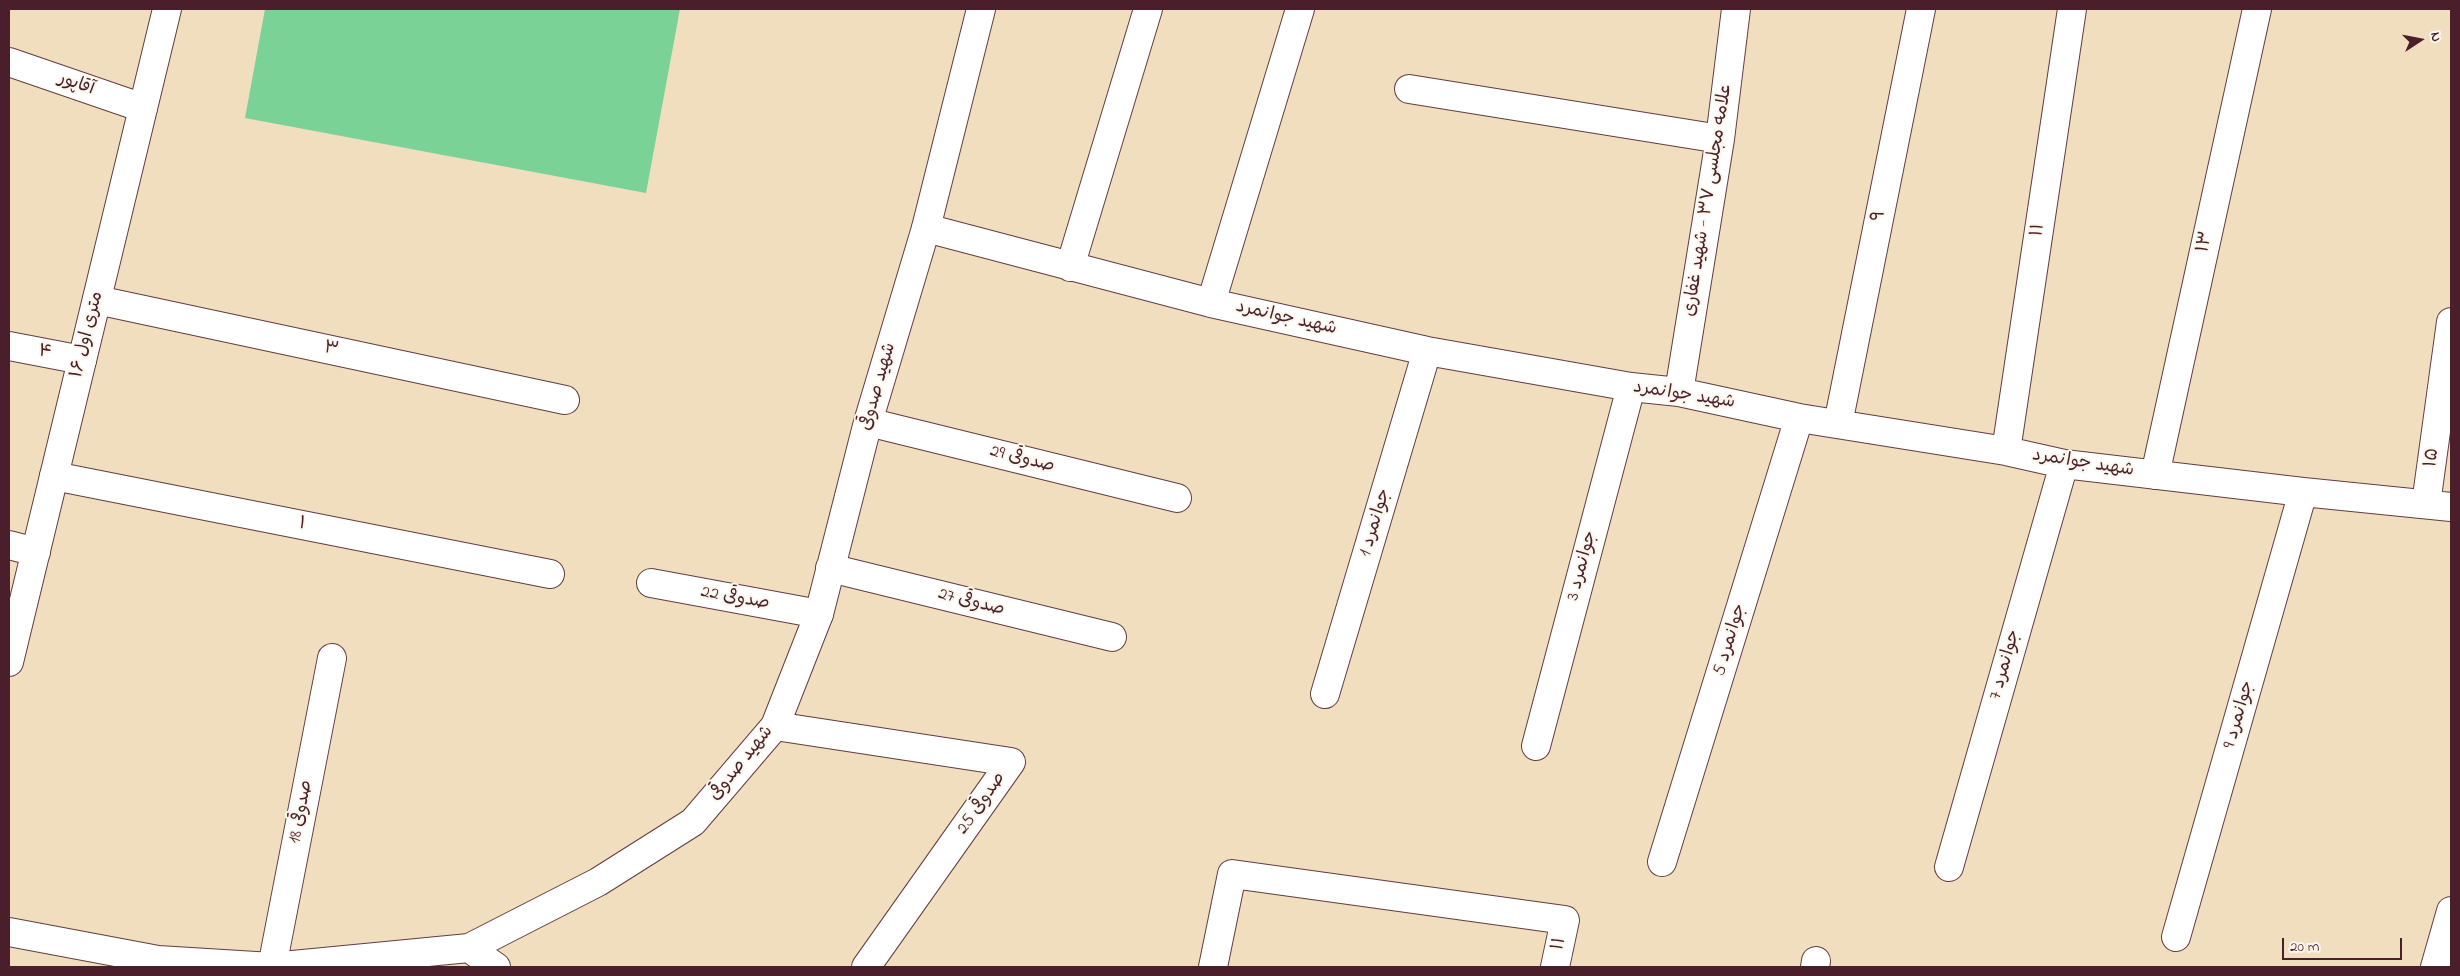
<!DOCTYPE html>
<html>
<head>
<meta charset="utf-8">
<style>
  body { margin:0 }
  #map { position:relative; width:2460px; height:976px; overflow:hidden; background:#f1debf; font-family:"Indie Flower",sans-serif }
  canvas { display:block }
  .frame { position:absolute; inset:0; border:10px solid #4a1f2b; pointer-events:none }
  .north { position:absolute; left:2395px; top:15px; width:50px; height:50px; -webkit-text-stroke:4px #fbf7ec; paint-order:stroke; rotate:79deg; font-size:14px; font-weight:700; line-height:20px; text-align:center; color:#4a1f2b }
  .north::after { content:''; display:block; margin:auto; width:18px; height:22px; background:#4a1f2b; clip-path:polygon(50% 0,100% 100%,50% 72%,0 100%) }
  .scale { position:absolute; left:2282px; top:938px; width:120px; height:22px; box-sizing:border-box; border:2px solid #4a1f2b; border-top:0; padding-left:6px; font-size:15px; line-height:18px; white-space:nowrap; color:#4a1f2b; -webkit-text-stroke:4px #fbf7ec; paint-order:stroke }
</style>
</head>
<body>
<div id="map">
<canvas width="2460" height="976"></canvas>
<div class="frame"></div>
<div class="north">N</div>
<div class="scale">20 m</div>
</div>
<script>
const ctx = document.querySelector('canvas').getContext('2d');
ctx.lineJoin = 'round';
function fillPath(path, color) {
  ctx.fillStyle = color;
  ctx.fill(path, 'evenodd');
}
function shape(rows) {
  const path = new Path2D();
  for (const r of rows) {
    path.moveTo(r[0], r[1]);
    for (let i = 2; i < r.length; i += 2) path.lineTo(r[i], r[i + 1]);
  }
  return path;
}
function trace(path, color, width, dash) {
  ctx.strokeStyle = color;
  ctx.lineWidth = width;
  ctx.lineCap = dash ? 'butt' : 'round';
  ctx.setLineDash(dash || []);
  ctx.stroke(path);
}
function drawText(font, color, halo, rows, align = 'center') {
  ctx.font = font + ' "Indie Flower","Playpen Sans Arabic",sans-serif';
  ctx.lineWidth = 4;
  ctx.setLineDash([]);
  ctx.textBaseline = 'middle';
  ctx.strokeStyle = halo;
  ctx.fillStyle = color;
  for (const [text, x, y, turn = 0] of rows) {
    ctx.save();
    ctx.translate(x, y);
    ctx.rotate((+turn || 0) * Math.PI / 180);
    ctx.textAlign = isNaN(turn) ? turn : align;
    if (halo) ctx.strokeText(text, 0, 0);
    ctx.fillText(text, 0, 0);
    ctx.restore();
  }
}
fillPath(shape([
  [265,9,680,9,646,193,245,118]
]), '#7bd296');
const street = shape([
  [9,62,143,108],
  [1409,89,1720,139],
  [926,228,1211,303,1427,351,1631,387,1679,392,1799,418,2006,451,2064,464,2303,492,2451,507],
  [1070,267,1148,9],
  [97,300,565,400],
  [1211,303,1300,9],
  [9,346,82,360],
  [1679,392,1720,139,1736,9],
  [868,422,1177,498],
  [1838,424,1921,9],
  [2006,451,2072,9],
  [2155,475,2257,9],
  [54,476,550,574],
  [2426,504,2451,322],
  [9,545,36,552],
  [830,568,1112,637],
  [651,583,819,614],
  [1325,694,1427,351],
  [775,726,1011,762,866,967],
  [1536,746,1631,387],
  [1662,862,1799,418],
  [1949,867,2064,464],
  [2176,937,2303,492],
  [272,967,332,658],
  [1213,967,1232,874,1565,920,1555,967],
  [1815,967,1816,961],
  [2435,967,2451,911]
]);
const secondary = shape([
  [9,662,167,9],
  [9,932,158,960,272,967,469,948,598,882,693,822,775,726,819,614,868,422,926,228,981,9],
  [469,948,496,967]
]);
trace(street, '#633c41', 30);
trace(secondary, '#633c41', 30);
trace(street, '#fff', 28);
trace(secondary, '#fff', 28);
drawText('18px', '#4a1f2b', '#fbf7ec', [
  ["آقاپور",76,85,19],
  ["علامه مجلسی ۳۷ - شهید غفاری",1709,200,-81],
  ["۹",1880,216,-79],
  ["۱۱",2039,230,-82],
  ["۱۳",2206,242,-78],
  ["شهید جوانمرد",1286,319,13],
  ["۱۶ متری اول",88,335,-76],
  ["۳",331,350,12],
  ["۴",45,353,11],
  ["شهید صدوقی",879,387,-74],
  ["شهید جوانمرد",1684,396,9],
  ["۱۵",2433,458,-82],
  ["صدوقی 29",1022,460,14],
  ["شهید جوانمرد",2083,464,9],
  ["جوانمرد 1",1376,523,-73],
  ["۱",302,525,11],
  ["جوانمرد 3",1583,566,-75],
  ["صدوقی 22",735,599,10],
  ["صدوقی 27",971,603,14],
  ["جوانمرد 5",1731,640,-73],
  ["جوانمرد 7",2006,665,-74],
  ["جوانمرد 9",2240,715,-74],
  ["شهید صدوقی",742,764,-51],
  ["صدوقی 25",982,804,-55],
  ["صدوقی 18",302,812,-79],
  ["۱۱",1560,944,-77]
]);
</script>
</body>
</html>
